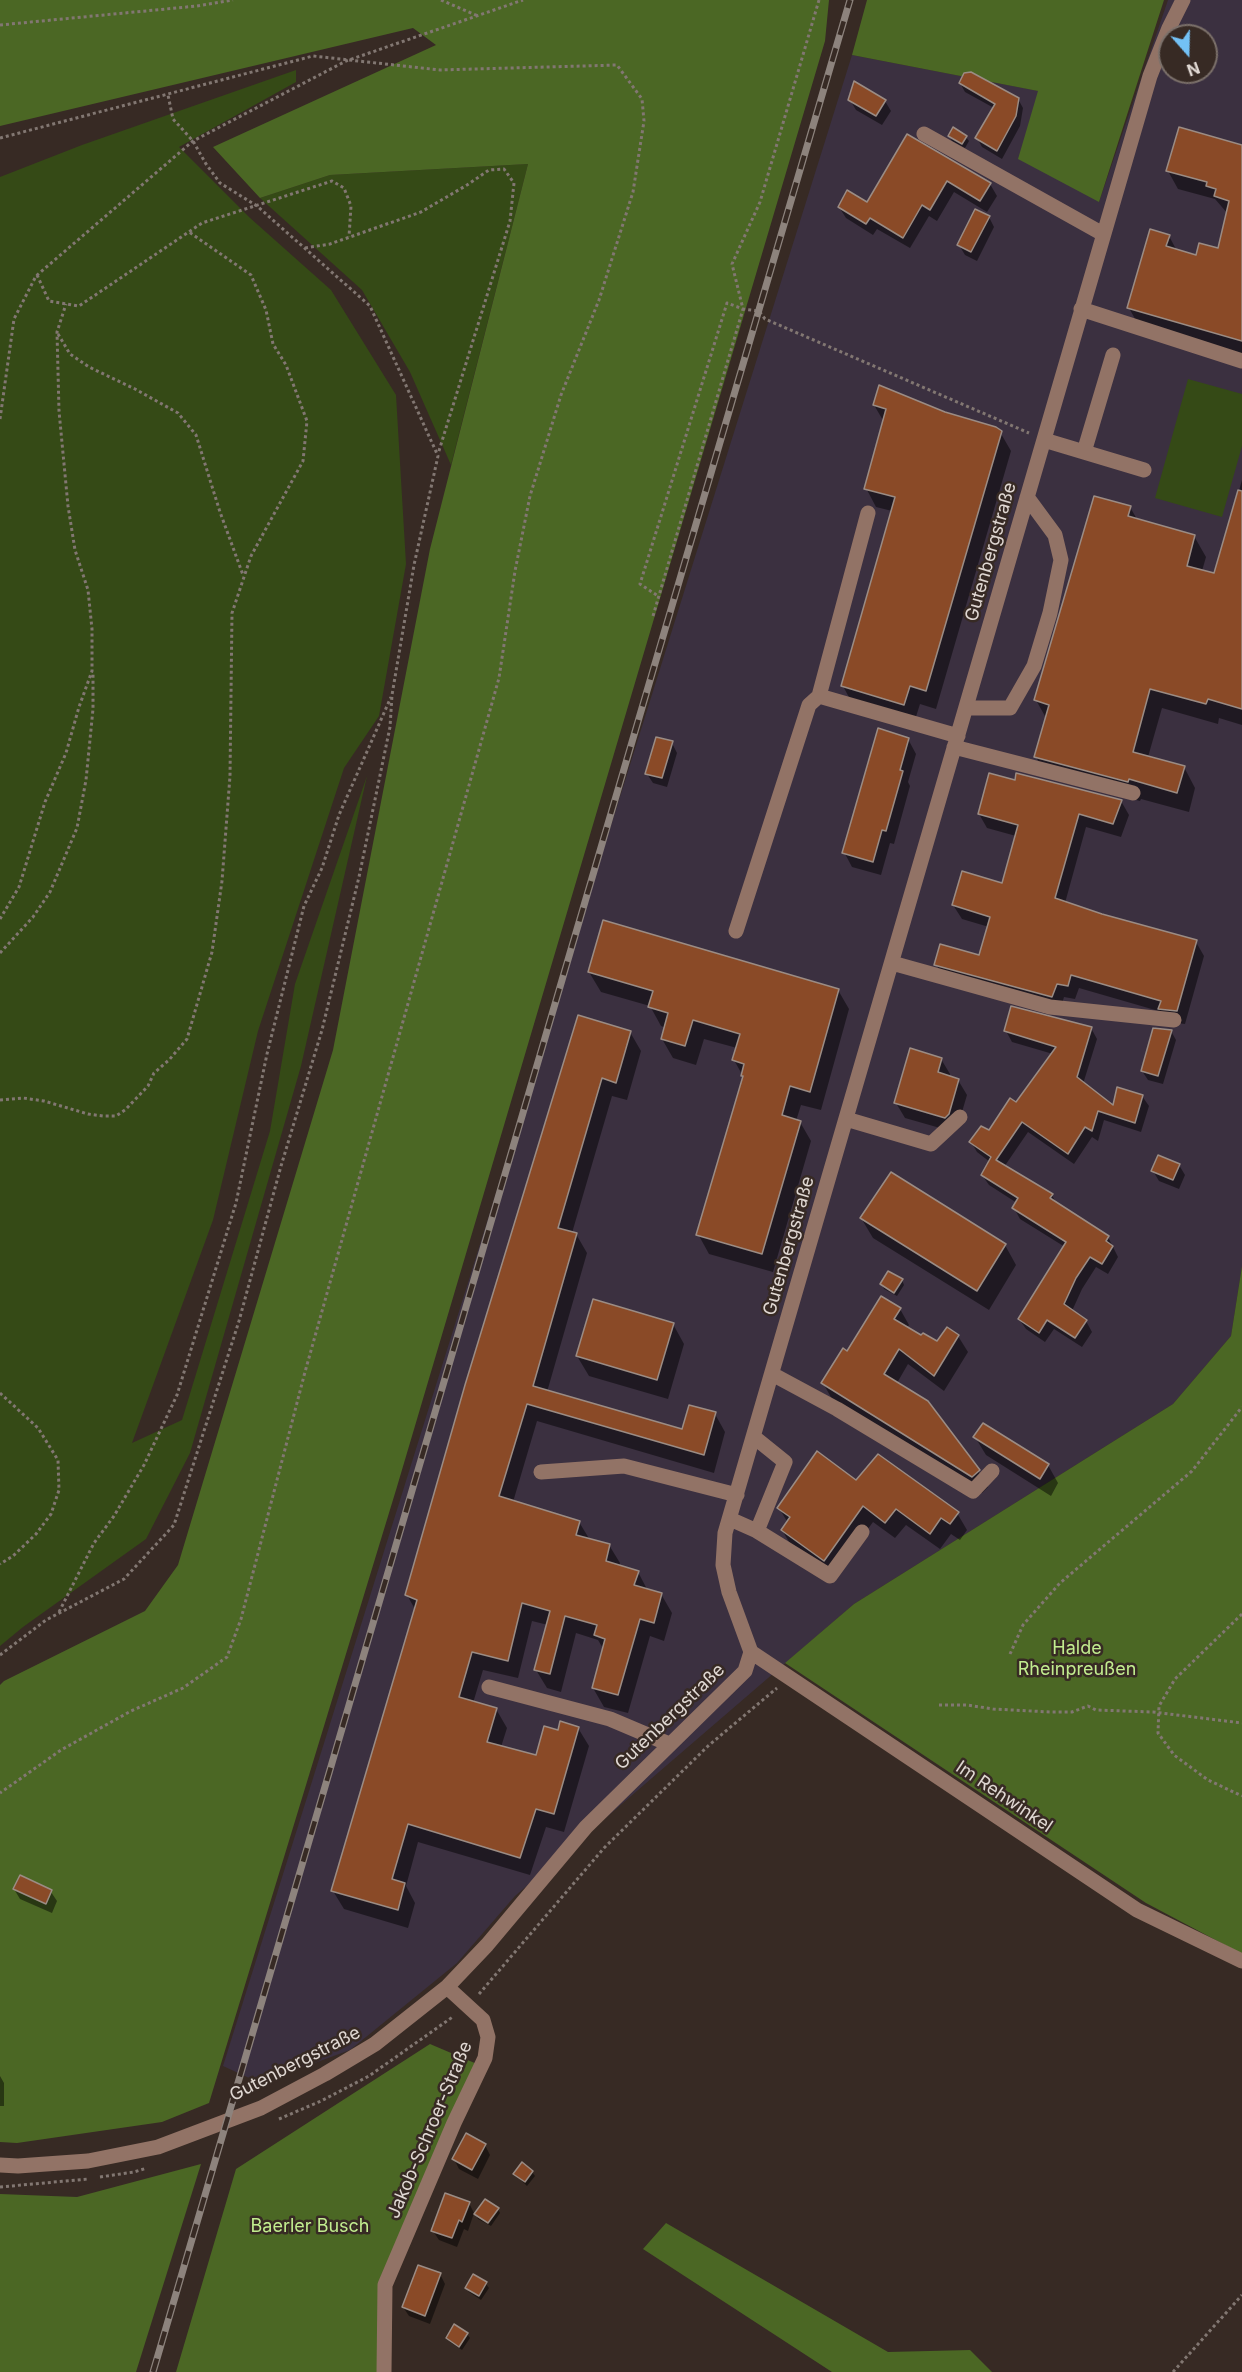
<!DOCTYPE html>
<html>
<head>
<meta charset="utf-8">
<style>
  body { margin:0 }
  #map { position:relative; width:1242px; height:2372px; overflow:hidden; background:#372a24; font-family:Inter,sans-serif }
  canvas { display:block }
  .north { position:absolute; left:1158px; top:24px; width:60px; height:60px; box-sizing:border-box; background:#372a24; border:2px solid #7b706a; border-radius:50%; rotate:160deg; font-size:16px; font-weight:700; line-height:24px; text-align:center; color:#e0d8d3 }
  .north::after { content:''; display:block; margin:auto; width:21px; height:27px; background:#73c1f5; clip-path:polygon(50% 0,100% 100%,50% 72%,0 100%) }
</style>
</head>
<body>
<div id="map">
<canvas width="1242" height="2372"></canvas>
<div class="north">N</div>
</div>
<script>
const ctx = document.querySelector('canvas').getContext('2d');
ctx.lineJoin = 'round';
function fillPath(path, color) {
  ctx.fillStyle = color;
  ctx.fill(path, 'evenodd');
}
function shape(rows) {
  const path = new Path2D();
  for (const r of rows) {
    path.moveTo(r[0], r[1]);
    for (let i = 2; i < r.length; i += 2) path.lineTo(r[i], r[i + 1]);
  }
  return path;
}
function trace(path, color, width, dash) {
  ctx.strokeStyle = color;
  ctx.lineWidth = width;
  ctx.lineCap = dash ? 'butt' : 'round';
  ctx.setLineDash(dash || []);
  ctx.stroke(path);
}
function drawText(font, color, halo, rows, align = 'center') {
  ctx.font = font + ' Inter,sans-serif';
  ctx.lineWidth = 5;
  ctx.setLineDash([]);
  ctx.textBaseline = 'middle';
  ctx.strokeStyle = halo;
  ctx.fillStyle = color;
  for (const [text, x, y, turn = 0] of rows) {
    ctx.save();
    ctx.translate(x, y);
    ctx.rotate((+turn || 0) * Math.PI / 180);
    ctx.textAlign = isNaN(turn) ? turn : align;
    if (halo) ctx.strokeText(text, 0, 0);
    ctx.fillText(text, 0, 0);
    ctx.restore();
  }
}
fillPath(shape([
  [1168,0,1242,0,1242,1266,1231,1336,1173,1404,854,1604,515,1896,457,1963,350,2050,260,2083,223,2066,852,55,1039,91,1099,202],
  [1170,36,1206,36,1206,72,1170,72]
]), '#3b3040');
fillPath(shape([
  [296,70,296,82,179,147,249,217,331,290,396,395,406,564,379,716,344,768,258,1031,213,1220,132,1443,182,1420,270,1131,295,984,367,776,301,1066,190,1453,146,1539,23,1627,0,1646,0,177,82,145],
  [528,164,451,465,410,372,362,290,260,198,330,175],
  [1188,379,1242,394,1242,446,1222,517,1155,498]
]), '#354a16');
fillPath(shape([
  [0,0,829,0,825,41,396,1490,209,2103,162,2122,17,2143,0,2142,0,1685,4,1681,145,1611,178,1565,333,1050,430,549,528,164,330,175,260,198,213,147,436,45,413,28,0,126],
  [867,0,1164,0,1099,202,1018,159,1038,91,852,55],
  [1242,1266,1242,1954,1146,1903,785,1663,854,1604,1173,1404,1231,1336],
  [430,2044,477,2064,382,2284,379,2372,176,2372,236,2169],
  [201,2164,136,2372,0,2372,0,2194,77,2197],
  [666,2223,888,2352,970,2350,992,2372,832,2372,643,2249]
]), '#4b6724');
fillPath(shape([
  [960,83,1018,99,1023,108,1020,126,1002,159,982,147,977,138,994,108,965,92],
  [850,100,885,101,891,111,882,125,856,110],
  [908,136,990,184,997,196,987,212,954,192,937,221,929,216,910,248,877,229,873,235,846,218,839,207,867,204],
  [950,136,966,137,969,141,965,148,952,141],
  [1242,147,1242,355,1139,326,1129,308,1169,236,1177,251,1197,257,1219,250,1228,214,1215,199,1178,189,1168,171],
  [989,217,994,227,977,261,965,255,959,245],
  [874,405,945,413,1000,432,1011,451,936,709,920,704,914,723,853,705,843,686,892,511,876,507,866,488,884,422],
  [1242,480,1242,725,1219,718,1218,724,1162,708,1148,757,1184,767,1195,788,1189,812,1141,799,1140,801,1047,777,1036,757,1046,718,1036,700,1130,507,1138,521,1194,536,1206,557,1202,571,1215,575],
  [908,739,916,754,908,782,910,786,894,844,890,843,881,875,852,867,844,852],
  [672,743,677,753,667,787,653,783,647,774],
  [1016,782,1121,801,1129,815,1121,837,1086,827,1065,903,1196,942,1204,956,1185,1024,1168,1022,1162,1012,1079,988,1075,999,1064,997,1060,1011,944,978,936,964,980,957,989,927,962,919,953,905,1003,884,1016,836,987,828,979,814],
  [589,972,838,990,849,1009,821,1110,801,1105,796,1121,800,1122,811,1141,773,1272,709,1254,698,1234,744,1078,734,1060,737,1048,704,1039,696,1065,673,1058,662,1039,666,1028,661,1026,650,1006,601,992],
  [579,1017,630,1032,641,1051,627,1100,612,1096,572,1233,576,1234,587,1253,547,1392,683,1431,715,1414,725,1432,714,1473,537,1421,513,1502,579,1522,590,1540,609,1545,620,1563,619,1567,638,1572,648,1591,661,1594,672,1613,664,1641,650,1636,628,1713,604,1707,593,1688,604,1650,598,1640,576,1633,561,1692,547,1688,536,1670,548,1625,532,1621,518,1678,483,1670,473,1703,496,1709,507,1728,501,1747,537,1757,559,1732,578,1728,589,1746,564,1832,546,1827,530,1875,418,1842,406,1886,415,1903,408,1928,344,1909,333,1891,416,1611,407,1595],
  [1091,1028,1097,1039,1083,1084,1114,1107,1142,1096,1149,1106,1141,1132,1104,1120,1098,1141,1092,1137,1074,1164,1028,1132,1004,1167,1052,1195,1056,1203,1108,1237,1118,1257,1108,1274,1096,1267,1082,1289,1072,1311,1086,1321,1092,1332,1082,1347,1054,1329,1045,1342,1026,1329,1019,1319,1065,1247,1020,1219,1014,1208,1017,1203,989,1185,982,1175,990,1162,977,1152,971,1142,989,1132,1016,1104,1053,1054,1012,1042,1006,1031],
  [1171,1031,1176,1040,1163,1084,1148,1080,1142,1071],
  [941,1059,950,1074,949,1077,958,1080,967,1095,957,1129,954,1132,905,1118,896,1103],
  [1179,1165,1185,1175,1179,1189,1159,1181,1153,1171],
  [861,1218,1005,1245,1016,1265,989,1310,873,1238],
  [902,1280,904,1285,897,1296,884,1289,882,1284],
  [900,1309,909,1325,907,1328,938,1343,958,1336,968,1352,944,1391,908,1364,897,1383,978,1471,988,1487,982,1493,832,1399,823,1383,847,1353],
  [673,1324,684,1344,668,1399,589,1376,577,1356],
  [975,1437,1048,1465,1058,1483,1051,1496,986,1455],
  [856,1482,957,1513,967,1530,960,1540,951,1534,940,1549,906,1525,895,1538,873,1522,834,1576,792,1547,782,1530,788,1523,779,1508],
  [20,1877,51,1892,57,1901,52,1913,20,1899,14,1889],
  [0,2076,4,2083,4,2106,0,2106],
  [485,2145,490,2155,478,2179,459,2169,454,2159],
  [532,2172,535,2176,527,2186,515,2174],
  [469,2203,474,2213,468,2231,464,2229,457,2247,439,2240,433,2231],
  [498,2209,500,2213,491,2226,478,2219,476,2215],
  [440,2274,445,2284,430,2324,409,2316,403,2307],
  [474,2276,486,2284,489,2288,481,2300,469,2292,466,2288],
  [467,2334,470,2338,462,2350,450,2342,447,2338]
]), '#0007');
const building = shape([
  [971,72,1019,98,1016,116,997,151,975,138,995,104,959,83,964,73,971,72],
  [854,81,886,100,876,116,848,100,854,81],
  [953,127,967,136,962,144,948,136,953,127],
  [1179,127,1242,145,1242,341,1127,308,1150,229,1170,235,1166,246,1196,255,1199,243,1218,248,1229,201,1214,196,1216,189,1206,186,1207,182,1166,171,1179,127],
  [907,134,991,183,980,201,947,181,930,210,922,205,903,238,870,218,866,224,838,207,847,190,867,202,907,134],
  [975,209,990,216,971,252,957,245,975,209],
  [879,385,945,412,996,427,1002,431,926,691,910,686,904,705,841,686,895,497,864,489,886,409,873,405,879,385],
  [1238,490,1242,491,1242,709,1208,699,1206,704,1150,689,1133,752,1185,766,1177,793,1129,779,1128,782,1034,757,1049,705,1034,700,1094,496,1131,506,1128,516,1195,535,1187,566,1214,573,1238,490],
  [878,728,909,738,900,770,903,771,886,831,882,830,873,862,842,853,878,728],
  [656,737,673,741,662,778,645,774,656,737],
  [989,773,1015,780,1016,773,1122,800,1113,824,1079,814,1055,898,1102,914,1197,940,1177,1011,1158,1009,1161,1001,1071,975,1068,986,1057,984,1052,997,934,965,940,944,979,955,990,917,952,905,962,871,1002,883,1018,825,978,814,989,773],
  [603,920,839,989,810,1092,790,1086,782,1115,801,1121,762,1254,696,1235,743,1076,741,1076,744,1064,732,1060,740,1034,693,1020,685,1046,661,1039,668,1013,648,1007,653,991,588,972,603,920],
  [1011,1006,1092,1027,1077,1077,1113,1105,1117,1087,1143,1095,1135,1123,1098,1111,1092,1131,1085,1127,1068,1154,1022,1122,996,1160,1053,1194,1050,1198,1109,1236,1106,1241,1113,1246,1102,1264,1090,1257,1076,1278,1064,1304,1087,1320,1075,1338,1047,1320,1039,1333,1018,1319,1066,1242,1012,1208,1018,1198,981,1175,991,1157,969,1142,981,1126,989,1130,1010,1098,1016,1102,1056,1047,1004,1031,1011,1006],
  [578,1015,631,1031,616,1083,602,1078,558,1228,577,1233,533,1386,682,1429,689,1405,716,1412,704,1455,527,1404,499,1496,580,1521,576,1535,610,1544,606,1561,639,1571,634,1585,662,1593,654,1623,640,1619,618,1695,592,1688,605,1639,594,1635,597,1625,565,1616,550,1674,534,1670,550,1611,522,1603,508,1661,472,1652,459,1697,497,1708,487,1742,536,1755,544,1726,558,1730,560,1721,579,1727,554,1814,536,1809,520,1858,408,1824,392,1879,405,1883,398,1910,331,1891,417,1600,405,1595,465,1385,578,1015],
  [1153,1028,1172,1030,1158,1076,1141,1071,1153,1028],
  [910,1048,942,1058,938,1072,959,1079,949,1114,945,1118,894,1103,910,1048],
  [1158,1155,1180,1164,1173,1180,1151,1171,1158,1155],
  [891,1172,1006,1244,977,1291,860,1218,891,1172],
  [888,1271,903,1279,894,1293,880,1284,888,1271],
  [881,1296,901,1308,894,1319,921,1335,923,1333,937,1341,947,1327,959,1335,934,1376,899,1349,884,1374,928,1401,980,1470,972,1477,821,1383,843,1348,847,1351,881,1296],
  [593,1299,674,1323,657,1380,576,1356,593,1299],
  [983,1423,1049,1464,1040,1479,973,1437,983,1423],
  [817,1451,856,1480,878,1454,959,1512,950,1524,941,1518,930,1534,896,1509,885,1523,863,1506,824,1561,781,1530,790,1517,777,1508,817,1451],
  [20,1875,52,1890,46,1904,13,1889,20,1875],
  [466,2133,486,2144,472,2170,452,2159,466,2133],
  [522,2162,533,2171,525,2182,513,2174,522,2162],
  [445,2193,470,2202,462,2222,459,2220,452,2238,431,2231,445,2193],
  [485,2199,499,2208,488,2223,474,2214,485,2199],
  [418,2265,441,2273,425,2316,402,2307,418,2265],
  [473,2274,487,2282,479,2296,465,2288,473,2274],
  [454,2324,468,2333,459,2347,446,2338,454,2324]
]);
fillPath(building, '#8a4a27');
trace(building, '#9b8c84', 1.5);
trace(shape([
  [441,0,478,16],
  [819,0,760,202,732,264,743,309,759,311,765,319,1029,433],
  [0,25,197,6,233,0],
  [0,138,313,56,440,70,617,65,642,99,644,121,633,192,599,300,561,395,530,496,515,571,499,678,305,1372,241,1619,227,1657,183,1688,131,1711,61,1750,0,1793],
  [305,248,330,244,421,212,467,185,489,170,504,169,514,183,510,221,438,454],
  [37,275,49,301,79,306,202,223,332,181,344,188,351,206,349,237],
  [58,334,70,354,89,367,135,389,178,413,196,435,220,512,243,575],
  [0,419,14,319,36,276,193,141,346,61,523,0],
  [653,616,743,309,727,303,640,584,658,596],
  [0,919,19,887,45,802,66,753,79,707,92,671,92,629,88,590,75,550,68,506,59,411,57,332,66,304],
  [0,953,33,917,50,892,77,828,86,780,93,709,93,672],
  [0,1100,23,1098,44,1101,88,1114,103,1116,116,1116,125,1110,148,1086,154,1073,169,1060,187,1039,212,952,222,881,230,776,232,613,251,556,303,461,307,421,286,365,273,344,266,310,251,275,189,232],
  [0,1393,38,1428,58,1460,59,1490,51,1514,36,1534,13,1556,0,1564],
  [59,1612,94,1543,114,1516,144,1465,177,1395,236,1203,267,1054,304,906,322,868,339,815,391,697],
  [1242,1614,1175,1679,1159,1706,1158,1733,1174,1755,1208,1780,1242,1796],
  [1010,1654,1023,1625,1060,1583,1192,1471,1242,1407],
  [0,1655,46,1620,124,1579,174,1525,239,1321,281,1166,322,1030,359,877,390,727,392,695,414,565,438,456,370,306,257,206,220,183,206,164,193,141,173,119,168,95],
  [939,1705,967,1705,993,1709,1050,1712,1072,1712,1088,1706,1096,1710,1153,1712,1242,1723],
  [479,1994,604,1848,708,1746,777,1688],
  [279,2119,321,2101,369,2076,454,2016],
  [100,2177,134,2172,147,2168],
  [0,2187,88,2179],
  [1173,2372,1242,2295]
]), '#827772', 3, [3, 3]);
trace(shape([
  [924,134,1103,234],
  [1081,309,1242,361],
  [1044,440,1144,470],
  [1084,452,1113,355],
  [868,513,819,696,958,736],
  [966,708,1010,708,1034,666,1050,613,1061,560,1055,535,1027,497],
  [954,747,1133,793],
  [736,931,809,705,819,696],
  [892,963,1050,1007,1174,1020],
  [846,1119,931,1144,960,1117],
  [772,1374,837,1409,973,1491,992,1471],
  [541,1472,624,1466,737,1495],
  [730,1519,757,1531,785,1462,754,1437],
  [757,1531,830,1576,862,1532],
  [751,1652,1137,1910,1242,1961],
  [489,1687,610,1719,669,1744],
  [0,2165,18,2166,88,2161,158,2147,261,2108,325,2074,375,2044,447,1987,487,1945,586,1827,745,1671,751,1652,729,1592,723,1565,725,1533,1150,76,1169,28,1183,0],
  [384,2372,385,2285,454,2123,485,2058,488,2037,483,2020,447,1987]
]), '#927366', 15);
const rail = shape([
  [153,2372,850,0]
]);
trace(rail, '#8d837d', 7);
trace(rail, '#372a24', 4.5, [14]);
drawText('18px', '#e0d8d3', '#372a24', [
  ["Gutenbergstraße",991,552,-74],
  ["Gutenbergstraße",789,1246,-74],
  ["Gutenbergstraße",670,1717,-44],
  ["Im Rehwinkel",1004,1797,34],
  ["Gutenbergstraße",295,2064,-27],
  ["Jakob-Schroer-Straße",430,2130,-67]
]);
drawText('18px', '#c2ed8f', '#372a24', [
  ["Halde",1077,1649],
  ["Rheinpreußen",1077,1670],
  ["Baerler Busch",310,2227]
]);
</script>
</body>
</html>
